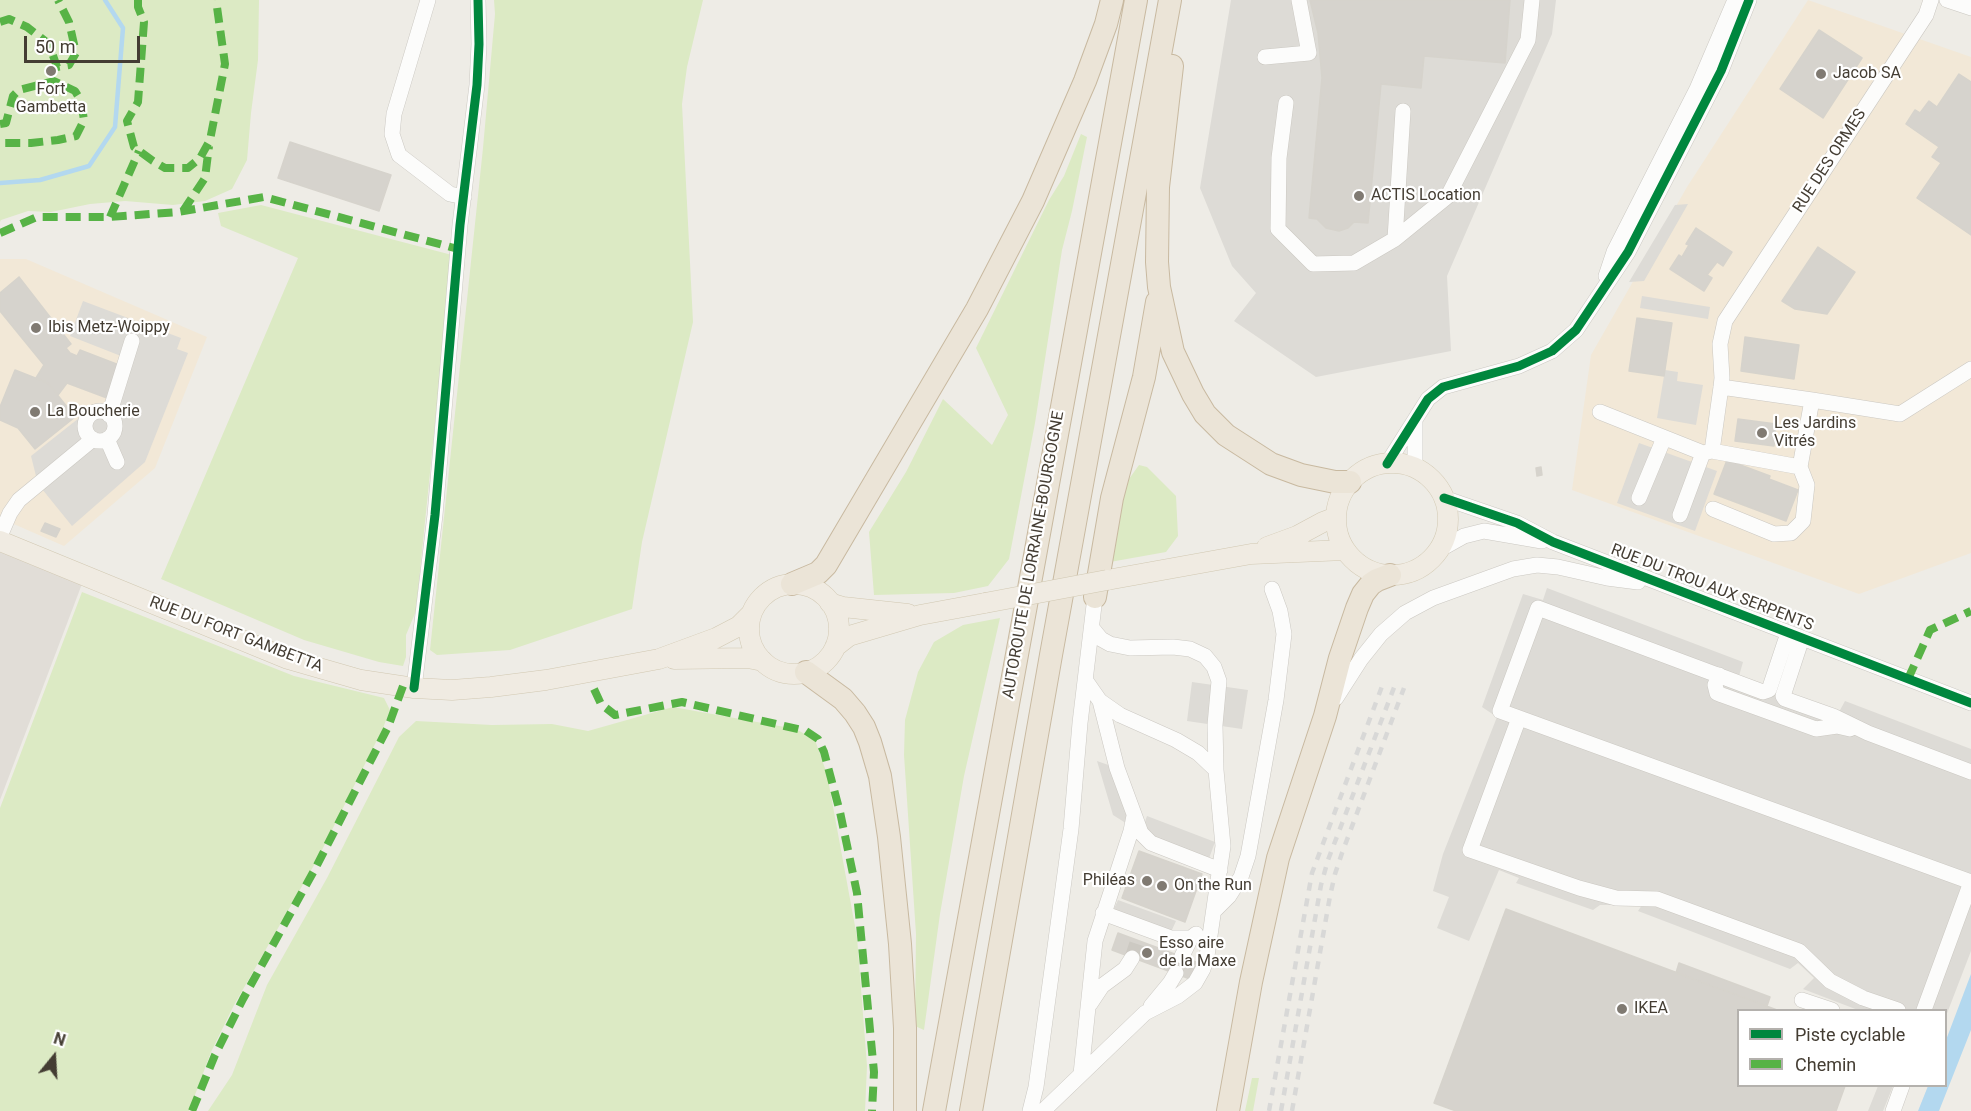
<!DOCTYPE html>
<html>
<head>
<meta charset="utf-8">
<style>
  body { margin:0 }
  #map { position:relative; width:1971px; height:1111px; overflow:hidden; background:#eeece6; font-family:Roboto,sans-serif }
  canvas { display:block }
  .legend { position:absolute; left:1737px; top:1009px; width:210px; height:78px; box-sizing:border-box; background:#fff; border:2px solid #b4b1ad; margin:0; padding:8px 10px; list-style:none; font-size:18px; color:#443d33 }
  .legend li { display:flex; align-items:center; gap:12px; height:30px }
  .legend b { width:30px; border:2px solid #b4b1ad }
  .north { position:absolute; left:24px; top:1027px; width:60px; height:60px; -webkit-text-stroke:4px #fff; paint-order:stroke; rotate:18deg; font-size:16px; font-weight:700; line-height:24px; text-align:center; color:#443d33 }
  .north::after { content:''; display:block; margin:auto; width:21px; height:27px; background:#443d33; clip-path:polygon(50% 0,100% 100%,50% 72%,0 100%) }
  .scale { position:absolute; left:24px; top:36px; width:116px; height:27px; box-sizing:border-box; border:3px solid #443d33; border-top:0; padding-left:8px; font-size:18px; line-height:21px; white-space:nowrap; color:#443d33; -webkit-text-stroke:4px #fff; paint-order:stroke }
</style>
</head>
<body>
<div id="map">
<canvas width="1971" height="1111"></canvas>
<ul class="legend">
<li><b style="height:8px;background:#00873e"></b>Piste cyclable</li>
<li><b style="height:8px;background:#57b346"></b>Chemin</li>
</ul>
<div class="north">N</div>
<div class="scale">50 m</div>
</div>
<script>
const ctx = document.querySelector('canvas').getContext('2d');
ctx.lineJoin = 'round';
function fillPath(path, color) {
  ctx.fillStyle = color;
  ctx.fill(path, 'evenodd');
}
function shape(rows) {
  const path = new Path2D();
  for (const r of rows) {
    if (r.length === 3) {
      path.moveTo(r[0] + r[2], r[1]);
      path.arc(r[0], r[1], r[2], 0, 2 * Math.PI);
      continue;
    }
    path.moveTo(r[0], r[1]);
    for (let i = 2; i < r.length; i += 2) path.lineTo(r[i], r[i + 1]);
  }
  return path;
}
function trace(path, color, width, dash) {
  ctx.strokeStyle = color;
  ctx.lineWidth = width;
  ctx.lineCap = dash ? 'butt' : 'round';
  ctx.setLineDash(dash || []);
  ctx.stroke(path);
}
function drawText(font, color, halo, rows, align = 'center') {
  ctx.font = font + ' Roboto,sans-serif';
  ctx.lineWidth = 4.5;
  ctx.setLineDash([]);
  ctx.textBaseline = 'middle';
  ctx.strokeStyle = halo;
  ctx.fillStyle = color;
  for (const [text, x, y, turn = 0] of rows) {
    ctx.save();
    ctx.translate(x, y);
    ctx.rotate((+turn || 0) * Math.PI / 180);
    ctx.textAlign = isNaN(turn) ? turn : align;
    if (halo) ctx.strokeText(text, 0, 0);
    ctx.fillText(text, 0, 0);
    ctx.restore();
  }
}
fillPath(shape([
  [1808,0,1971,57,1971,553,1859,594,1572,490,1591,355,1687,187],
  [0,259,26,259,207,337,155,468,64,546,0,518]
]), '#f2e8d7');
fillPath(shape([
  [0,541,85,576,0,800]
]), '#e1ddd7');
fillPath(shape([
  [0,0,259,0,258,60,251,113,247,160,232,189,205,201,173,205,125,201,90,204,51,212,28,211,1,220,0,222],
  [494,0,703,0,687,67,682,104,693,322,642,542,632,609,510,650,437,655,430,650,483,148,495,14],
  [1081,134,1087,137,1072,211,1062,250,1035,423,1009,559,988,586,954,593,874,595,869,532,906,472,943,399,992,445,1008,415,976,348,1049,200,1064,176],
  [261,205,452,255,416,611,406,635,406,657,403,666,379,662,304,640,161,579,298,258,221,226,218,213],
  [1139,465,1147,467,1176,496,1178,536,1166,552,1110,562,1124,486],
  [82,592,294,676,384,698,390,710,383,728,317,860,234,1005,211,1052,189,1111,0,1111,0,808],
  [1000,618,964,776,940,914,924,1030,915,1026,916,934,904,755,905,720,918,672,934,642,963,625],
  [673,707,796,729,815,740,827,774,857,937,867,1066,865,1111,208,1111,232,1075,267,985,327,878,399,737,416,721,492,725,552,724,588,731],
  [1252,1078,1259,1078,1253,1111,1245,1111]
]), '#dceac4');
fillPath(shape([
  [1231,0,1556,0,1552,34,1447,276,1451,351,1316,377,1234,321,1256,293,1232,266,1200,188],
  [1688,204,1644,281,1629,282,1675,205],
  [1642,296,1710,307,1708,319,1640,308],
  [83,301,181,338,177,349,188,353,145,462,72,526,38,484,31,456,93,407,111,404,126,358,70,336],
  [1665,370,1678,372,1677,381,1703,385,1696,425,1657,418],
  [1639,443,1717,471,1695,531,1617,503],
  [1547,588,1743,662,1739,676,1839,712,1845,701,1971,749,1971,951,1946,1016,1946,1010,1886,1010,1878,1006,1874,1010,1858,1010,1803,989,1814,978,1798,963,1790,969,1638,911,1642,905,1600,905,1593,910,1516,883,1519,878,1499,870,1469,941,1437,928,1449,897,1433,891,1443,854,1497,717,1482,707,1523,594,1543,600],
  [1192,682,1248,690,1242,729,1187,721],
  [1097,761,1117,768,1132,827,1113,815],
  [1147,816,1215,842,1207,864,1141,833],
  [1118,900,1176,921,1171,932,1113,911],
  [1878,1086,1893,1086,1883,1111,1868,1111]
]), '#dddbd6');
fillPath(shape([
  [1971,974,1971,1030,1939,1111,1918,1111,1928,1086,1946,1086,1946,1040]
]), '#b3d8ef');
trace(shape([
  [0,183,40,180,89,166,115,127,123,28,105,0]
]), '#b3d8ef', 4.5);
const building = shape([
  [1310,0,1510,0,1505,63,1424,56,1421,88,1381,84,1368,223,1354,222,1348,228,1339,231,1326,228,1317,219,1309,218,1322,78,1318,33,1310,0],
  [1819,30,1862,58,1823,118,1780,89,1819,30],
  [1959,74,1971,82,1971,235,1917,198,1941,163,1932,157,1939,147,1906,124,1915,110,1920,113,1929,101,1937,107,1959,74],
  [290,142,391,175,379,211,278,178,290,142],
  [1696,228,1732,252,1723,266,1717,262,1707,275,1712,278,1704,291,1670,269,1679,255,1682,257,1689,245,1686,244,1696,228],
  [1818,247,1855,272,1827,314,1795,309,1782,301,1818,247],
  [19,277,71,344,66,348,70,353,77,356,80,350,119,365,107,398,67,383,58,395,48,383,36,378,44,365,0,311,0,293,19,277],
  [1637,318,1672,323,1664,376,1629,371,1637,318],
  [1745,337,1799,345,1794,379,1741,371,1745,337],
  [15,370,48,383,75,417,35,449,18,428,0,420,0,407,15,370],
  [1738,419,1776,424,1774,446,1735,441,1738,419],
  [1727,460,1770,476,1769,479,1798,490,1786,521,1714,494,1727,460],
  [1541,467,1542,475,1537,476,1536,468,1541,467],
  [45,523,60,529,56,537,41,531,45,523],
  [1139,851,1202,874,1185,922,1122,898,1139,851],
  [1506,909,1777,1010,1738,1010,1738,1086,1845,1086,1836,1111,1456,1111,1434,1103,1506,909],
  [1118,933,1196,962,1190,979,1112,950,1118,933],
  [1679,963,1770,997,1767,1006,1676,973,1679,963]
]);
fillPath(building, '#d6d3cd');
trace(building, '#d6d3cc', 1.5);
trace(shape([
  [1132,958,1138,940]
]), '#ccc9c2', 15, [15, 8]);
const minor = shape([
  [428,0,394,114,392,134,399,155,450,194,464,197],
  [1947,0,1971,8],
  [1265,57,1309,53,1299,0],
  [1286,103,1279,158,1278,229,1313,264,1354,263,1395,239,1448,196,1528,40,1532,0],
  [1395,239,1403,111],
  [1606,276,1614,252,1697,89,1735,0],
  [1721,387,1812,400,1800,467,1712,451,1721,387,1722,378,1720,344,1725,321,1926,15,1931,0],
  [1812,400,1900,414,1971,369],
  [100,426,15],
  [1600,412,1703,453,1712,451],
  [109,415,132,341],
  [107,439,117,462],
  [1387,464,1428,399,1443,387,1519,366,1552,351,1576,330,1628,252,1721,71,1749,0],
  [1415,468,1415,421],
  [1444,498,1517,523,1553,542,1971,703],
  [1639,498,1664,438],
  [1713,509,1774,534,1791,533,1803,521,1807,485,1800,467],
  [1680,515,1703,453],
  [0,536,10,513,19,500,93,439],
  [1439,550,1464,536,1484,531,1542,541],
  [1092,628,1101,639,1110,644,1130,648,1173,647,1190,649,1205,656,1214,667,1219,681,1215,725,1216,770],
  [1788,633,1769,690,1763,692,1538,608,1500,711,1971,882],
  [1802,638,1783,696,1785,699,1833,716,1868,733,1971,772],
  [1719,675,1715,685,1717,693,1722,695,1816,729,1837,726,1850,729],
  [414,688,435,515,460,225,477,85,479,44,478,0],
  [1336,698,1361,659,1381,634,1405,613,1433,598,1513,569,1537,565,1558,567,1607,578,1638,582],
  [1100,701,1117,768,1141,833,1151,843,1220,870],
  [1519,718,1470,850,1579,888,1616,898,1657,899,1799,951,1830,981,1863,998,1898,1010],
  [1214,911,1229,896,1241,877,1248,856,1259,795,1276,700,1284,634,1280,611,1272,589],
  [1103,913,1171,938,1191,938],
  [1182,956,1191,938,1196,934],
  [1802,1000,1832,1010],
  [1090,1004,1102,986,1125,969,1132,958],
  [1151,1006,1170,983,1176,973],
  [1924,1010,1971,882],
  [1081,1074,1095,941,1131,831,1134,816],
  [1030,1111,1036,1087,1071,829,1080,723,1095,597],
  [1043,1111,1145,1013,1178,996,1195,983,1203,969,1207,956,1223,846,1216,770,1198,753,1176,740,1120,715,1100,701,1086,681],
  [1893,1111,1902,1086]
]);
const major = shape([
  [1392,519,56],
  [0,541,288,659,361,680,414,688,452,690,491,687,546,680,659,659,716,638,739,626,751,614],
  [1267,547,1297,536,1323,522,1336,517],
  [1107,580,1251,554,1345,550],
  [794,629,45],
  [830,603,843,607,908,614],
  [835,647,849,636,920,615,985,603],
  [674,659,748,658,763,661]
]);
const highway = shape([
  [1172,66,1158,187,1157,262,1159,287,1173,352,1193,394,1205,414,1226,435,1271,464,1301,475,1335,482,1350,482],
  [792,584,818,573,826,565,977,309,1033,201,1085,81,1106,24,1112,0],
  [1095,597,1112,498,1144,377,1157,302],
  [806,672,843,699,855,713,864,727,870,742,880,776,889,837,900,944,905,1028,905,1111],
  [934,1111,1136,0],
  [971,1111,1051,655,1170,0],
  [1228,1111,1251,982,1278,858,1325,716,1340,658,1357,608,1363,594,1371,584,1377,580,1390,575]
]);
trace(minor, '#cbc8c2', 16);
trace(major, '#d1c8b2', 21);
trace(highway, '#c8b9a0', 24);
trace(minor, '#fcfcfb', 15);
trace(major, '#f0ebe2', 20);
trace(highway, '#ebe4d7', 22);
trace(shape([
  [1269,1111,1312,873,1384,681],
  [1281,1111,1321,885,1328,860,1395,685],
  [1292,1111,1330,896,1335,874,1342,853,1404,688]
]), '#d8d8d7', 4.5, [8, 8]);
const majorBridge = shape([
  [985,603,1107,580]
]);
trace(majorBridge, '#d1c8b2', 21, []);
trace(majorBridge, '#f0ebe2', 20);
trace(shape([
  [138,0,138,7,144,22,138,102,127,121,134,147,153,161,165,168,188,168,200,158,210,140,225,64,216,0],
  [0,22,9,19,27,27,49,44,57,67,69,65,76,53,69,22,58,0],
  [0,124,6,123,13,96,19,90,54,81,75,91,81,101,84,120,76,136,58,140,31,143,3,143,0,146],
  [183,211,205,178,209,146],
  [110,217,139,151],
  [0,233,37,217,110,217,178,212,264,197,458,249],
  [1908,679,1930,630,1971,611],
  [594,689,601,704,615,715,682,702,806,731,818,739,824,752,840,812,857,893,874,1072,872,1111],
  [192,1111,215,1055,243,999,315,869,388,727,403,686]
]), '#57b346', 8, [15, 8]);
trace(shape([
  [1387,464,1428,399,1443,387,1519,366,1552,351,1576,330,1628,252,1721,71,1749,0],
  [1444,498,1517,523,1553,542,1971,703],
  [414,688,435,515,460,225,477,85,479,44,478,0]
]), '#00873e', 9);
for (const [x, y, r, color] of [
  [51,71,6,"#807a72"],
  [1821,74,6,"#807a72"],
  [1359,196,6,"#807a72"],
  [36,328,6,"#807a72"],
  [35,412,6,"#807a72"],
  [1762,433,6,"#807a72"],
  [1147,881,6,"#807a72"],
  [1162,886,6,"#807a72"],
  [1147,953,6,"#807a72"],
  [1622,1009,6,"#807a72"]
]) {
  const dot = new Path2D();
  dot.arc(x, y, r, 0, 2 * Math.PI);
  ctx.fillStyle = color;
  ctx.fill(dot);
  trace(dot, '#fff', 2);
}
drawText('16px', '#443d33', '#fff', [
  ["Jacob SA",1833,74],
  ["Fort",51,90,"center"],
  ["Gambetta",51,108,"center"],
  ["ACTIS Location",1371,196],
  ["Ibis Metz-Woippy",48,328],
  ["La Boucherie",47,412],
  ["Les Jardins",1774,424],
  ["Vitrés",1774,442],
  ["Philéas",1135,881,"right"],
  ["On the Run",1174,886],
  ["Esso aire",1159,944],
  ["de la Maxe",1159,962],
  ["IKEA",1634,1009]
], 'left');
drawText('16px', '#443d33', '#fff', [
  ["RUE DES ORMES",1830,161,-57],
  ["AUTOROUTE DE LORRAINE-BOURGOGNE",1034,555,-80],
  ["RUE DU TROU AUX SERPENTS",1712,588,21],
  ["RUE DU FORT GAMBETTA",236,635,21]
]);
</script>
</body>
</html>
